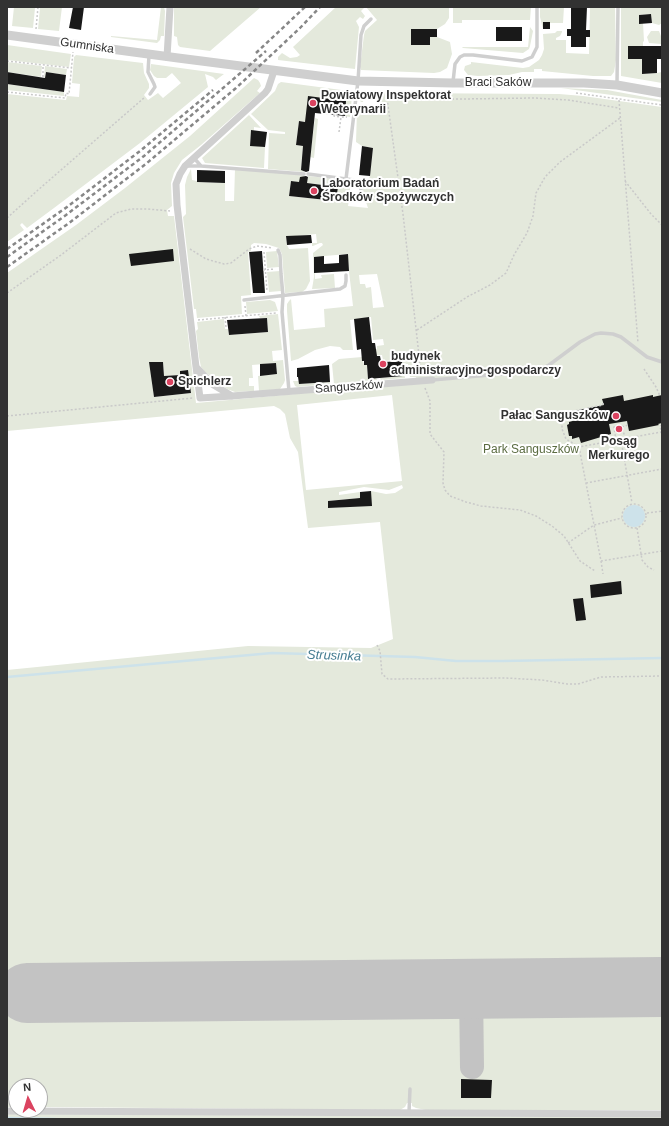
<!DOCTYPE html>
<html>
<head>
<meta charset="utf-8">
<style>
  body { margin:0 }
  #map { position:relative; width:669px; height:1126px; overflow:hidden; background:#fff; font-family:Helvetica,sans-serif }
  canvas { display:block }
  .frame { position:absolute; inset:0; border:8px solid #323232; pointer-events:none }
  .north { position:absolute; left:8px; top:1078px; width:40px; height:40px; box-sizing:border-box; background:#fff; border:1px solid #adadad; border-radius:50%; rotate:355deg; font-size:11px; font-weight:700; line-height:16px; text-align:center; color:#323232 }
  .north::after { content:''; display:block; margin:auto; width:14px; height:18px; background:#db4360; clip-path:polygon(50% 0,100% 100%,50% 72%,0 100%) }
</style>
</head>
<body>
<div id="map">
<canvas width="669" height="1126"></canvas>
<div class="frame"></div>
<div class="north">N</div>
</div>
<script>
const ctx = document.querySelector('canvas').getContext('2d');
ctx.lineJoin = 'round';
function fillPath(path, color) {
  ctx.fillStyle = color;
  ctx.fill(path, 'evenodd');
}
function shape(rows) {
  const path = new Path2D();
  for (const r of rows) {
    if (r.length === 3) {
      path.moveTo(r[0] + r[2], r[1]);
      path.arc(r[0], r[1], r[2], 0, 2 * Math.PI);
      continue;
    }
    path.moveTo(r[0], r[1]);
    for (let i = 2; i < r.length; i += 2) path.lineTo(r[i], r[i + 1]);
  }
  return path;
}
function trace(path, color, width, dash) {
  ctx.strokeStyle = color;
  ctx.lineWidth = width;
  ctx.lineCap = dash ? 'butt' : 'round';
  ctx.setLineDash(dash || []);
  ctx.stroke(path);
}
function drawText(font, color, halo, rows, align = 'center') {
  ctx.font = font + ' Helvetica,sans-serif';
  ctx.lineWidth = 4;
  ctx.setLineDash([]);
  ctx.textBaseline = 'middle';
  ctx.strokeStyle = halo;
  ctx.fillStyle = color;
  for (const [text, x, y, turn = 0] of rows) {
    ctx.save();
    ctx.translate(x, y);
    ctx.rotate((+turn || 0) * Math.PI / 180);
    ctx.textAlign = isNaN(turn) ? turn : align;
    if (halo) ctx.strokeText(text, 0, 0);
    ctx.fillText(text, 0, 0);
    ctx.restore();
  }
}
fillPath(shape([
  [14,7,34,7,35,8,33,28,12,26],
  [42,7,62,7,59,31,38,29,40,8],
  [161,7,164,7,165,11,164,36,161,36,160,40,157,43,111,37,111,36,157,40],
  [174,7,261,7,210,51,180,47,178,45,177,37,174,36],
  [336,7,365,7,361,11,365,16,363,19,360,17,356,21,359,27,355,69,278,60,278,57,282,53,290,58,297,57,300,55,293,47],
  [366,7,449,7,449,18,445,24,437,29,411,29,411,45,429,45,429,37,437,37,450,42,452,54,447,68,440,72,434,73,361,70,360,67,364,35,365,31,377,20],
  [453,7,531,7,530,20,462,20,462,23,453,23],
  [540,7,564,7,563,23,550,23,550,22,543,22,543,29,540,17],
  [590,7,615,7,616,60,614,72,611,76,593,76,542,71,542,69,534,69,534,72,522,72,509,75,478,76,468,75,464,70,465,66,471,64,471,62,514,67,523,68,529,67,539,60,542,55,544,49,543,34,555,33,557,31,562,31,562,32,560,36,556,38,556,40,566,40,566,53,589,54],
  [621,7,662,7,662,23,659,25,652,23,651,14,639,15,639,23,643,23,644,41,643,42,643,46,628,47,628,59,642,59,642,74,657,73,662,72,662,83,621,76],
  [530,27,533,31,530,46,529,49,523,53,463,48,462,47,528,47],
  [651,31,659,31,662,39,661,44,649,43,647,37],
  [7,45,71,54,69,67,7,60],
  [76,55,143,63,144,73,149,84,149,88,144,95,148,100,158,93,163,98,181,83,172,73,166,78,157,78,154,76,150,70,151,64,224,74,216,80,213,77,205,74,208,87,140,143,54,208,27,228,22,223,20,225,24,230,7,242,7,94,66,100,67,96,79,97,80,84,72,83,74,57],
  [7,62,42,66,41,77,7,72],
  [45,66,67,69,66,75,46,72,45,78,44,77],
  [254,78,258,80,260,83,261,86,257,91,260,93,201,145,182,160,174,173,171,183,172,206,167,210,168,216,174,216,196,403,417,383,416,377,410,377,408,364,403,364,405,378,381,380,380,378,403,376,402,361,401,359,385,361,383,360,382,355,368,356,368,350,377,349,377,346,384,345,383,339,373,340,371,317,350,320,353,350,343,350,340,347,330,346,315,350,298,359,291,361,287,311,287,304,289,301,291,299,294,330,325,327,324,309,353,306,347,254,314,257,315,279,322,278,321,275,334,274,335,288,312,289,314,277,313,253,323,245,322,243,320,243,313,246,312,246,312,243,317,243,316,234,286,237,287,245,289,249,308,248,310,281,306,289,302,292,285,293,282,254,279,248,266,244,254,243,251,245,251,251,248,252,251,295,241,296,242,314,197,318,196,309,194,309,183,217,186,214,185,185,187,177,191,169,192,180,197,181,197,182,225,183,225,201,234,201,235,169,304,175,303,183,291,181,289,196,336,201,336,199,349,200,348,206,368,208,366,202,363,200,363,188,361,184,363,182,369,182,373,148,362,146,356,142,357,111,358,109,362,109,379,111,381,98,364,96,363,102,361,102,359,99,360,91,388,93,559,94,583,96,662,107,662,1110,426,1110,416,1108,412,1106,412,1103,407,1103,405,1107,400,1110,40,1107,40,1086,16,1086,16,1107,7,1107,7,670,248,646,371,648,393,639,380,522,308,528,298,452,290,438,285,414,280,409,274,406,7,431,7,273,76,225,125,188,190,136],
  [377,274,384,307,373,308,371,287,366,288,365,284,360,284,359,275],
  [150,362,163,362,164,376,180,375,180,371,187,370,191,393,154,397],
  [392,395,402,481,306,490,297,405],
  [402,485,403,488,395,493,386,494,371,491,360,506,328,508,328,501,360,498,360,492,339,495,339,492,364,487,389,490],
  [281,82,349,91,349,92,332,90,331,99,308,97,306,122,299,121,296,145,303,146,301,169,304,170,304,172,268,169,269,133,285,134,285,132,268,130,251,114,275,91,278,84],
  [7,84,64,92,64,96,7,90],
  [561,88,607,90,662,100,662,102],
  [337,94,352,96,350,117,345,116,346,101,337,100],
  [249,115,261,128,254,127,254,131,251,130,250,145,265,147,264,168,205,163,202,158],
  [315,118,318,119,314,158,310,157],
  [308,176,344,180,347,182,350,185,350,189,349,196,337,195,338,187,307,183],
  [277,251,279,267,267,268,266,252],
  [280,271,281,291,269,292,267,272],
  [270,300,275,302,278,311,247,314,246,302],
  [278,314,282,350,272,351,273,361,283,360,285,380,284,383,280,389,259,391,258,376,277,374,276,363,252,365,253,378,249,378,249,386,254,386,254,391,235,392,227,389,205,372,201,367,199,357,196,331,198,329,197,322,224,319,225,329,228,329,229,335,268,332,267,318,260,318,259,316],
  [362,357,364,365,367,365,368,379,376,378,377,380,334,384,332,364,339,359],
  [293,381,299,381,299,384,330,382,330,384,297,387,295,386],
  [7,1114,662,1117,662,1119,7,1119]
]), '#e4e9dc');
fillPath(shape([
  [634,516,11]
]), '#cde2ea');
trace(shape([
  [7,677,272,653,415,657,456,661,503,661,662,658],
  [7,1118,55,1119]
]), '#cde2ea', 2.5);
trace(shape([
  [471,989,472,1067]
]), '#c3c3c3', 24);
trace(shape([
  [27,993,662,987]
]), '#c3c3c3', 60);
fillPath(shape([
  [73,7,84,7,81,30,69,28],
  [571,7,587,7,586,30,590,30,590,37,586,37,586,47,571,47,571,36,567,36,567,29,571,29],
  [651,14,652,23,639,24,639,15],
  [543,22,550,22,550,29,543,29],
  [496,27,522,27,522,41,496,41],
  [411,29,437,29,437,37,430,37,430,45,411,45],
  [628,46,662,46,662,59,657,59,657,73,642,74,642,59,628,59],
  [7,72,45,78,46,72,66,75,64,92,7,84],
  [308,96,346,101,345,116,315,113,309,171,306,172,301,170,303,146,296,145,299,121,305,122],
  [251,130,267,132,265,147,250,146],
  [362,146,373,148,370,176,359,175],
  [197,170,225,171,225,183,197,182],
  [306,176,308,177,307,183,338,187,336,201,289,196,291,181,299,182,300,177],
  [311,235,312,243,287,245,286,236],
  [173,249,174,261,131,266,129,254],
  [262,251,265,293,253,293,249,252],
  [348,254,349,271,314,273,314,257,324,256,324,264,339,263,339,255],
  [369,317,372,343,375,343,377,356,380,356,381,361,384,361,384,362,402,361,403,376,368,379,367,365,364,365,364,361,362,361,361,349,357,350,354,319],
  [267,318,268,332,229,335,227,320],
  [149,362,163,362,164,376,180,375,180,371,188,370,191,393,154,397],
  [276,363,277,374,260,376,260,364],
  [329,365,330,382,299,384,298,377,297,377,297,368],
  [623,395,624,401,653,395,653,397,662,395,662,423,658,424,659,425,629,431,627,421,609,424,611,434,581,443,579,437,572,439,572,436,569,436,567,425,569,424,569,422,576,420,574,411,604,405,602,399],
  [371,491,372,506,328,508,328,501,360,498,360,492],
  [621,581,622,594,591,598,590,585],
  [583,598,586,620,576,621,573,599],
  [461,1079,492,1080,491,1098,461,1098]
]), '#191919');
trace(shape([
  [36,29,38,7],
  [7,61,72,68],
  [43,77,43,65],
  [386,91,403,214,421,373],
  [7,92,65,98,66,93,69,94,73,52],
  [576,93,662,105],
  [333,99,334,92,350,94],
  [388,100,535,98,568,100,619,108],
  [619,100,638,343],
  [334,115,334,116,341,117],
  [339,132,341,117,347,117],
  [625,181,651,214,662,225],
  [7,218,38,190,145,97],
  [190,249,206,259,224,264,231,263,249,249,257,246,272,248],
  [264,252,267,291],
  [263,270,275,269],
  [7,293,61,255,116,213,131,209,148,209,170,211],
  [245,306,246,316],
  [225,317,226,327,228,327],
  [198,320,276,313],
  [417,330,467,297,490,285,506,273,514,255,527,233,533,216,536,193,545,177,560,162,620,118],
  [644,369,656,387,660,396],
  [425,388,430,401,430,434,444,452,443,483,445,490,450,496,466,502,481,506,520,510,536,516,552,526,564,536,580,561,595,571],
  [603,403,603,405,569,412,562,424,562,429,566,439,579,447,661,432],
  [7,416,193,398],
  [662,425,660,426,662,435],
  [622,427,628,425],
  [616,440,614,427,622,426,625,438],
  [621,440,632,503],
  [579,447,601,561,662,551],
  [586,483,662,469],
  [634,516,12],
  [647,513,662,511],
  [637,528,642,560,648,567,654,570],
  [568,543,594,525,622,518],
  [601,561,603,574],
  [377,645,380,651,382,674,388,679,506,678,542,680,567,684,578,684,601,677,662,676]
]), '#c9c9c9', 1.5, [2, 2]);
trace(shape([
  [149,55,148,72,154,84,155,87,150,94],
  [453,82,455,64,460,57,464,55,473,55,522,61,532,57,537,47,537,7],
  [617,83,618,7],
  [194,158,201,166,304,174],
  [186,166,201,166],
  [308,174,354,180,359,184,361,189,360,199],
  [346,179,358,81,361,35,364,26,371,19],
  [278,250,280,255,281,274,283,296,282,312,289,391],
  [244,300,340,289,345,286,346,281,346,275],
  [432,380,536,371,549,365,580,342,595,334,601,333,613,334,621,337,647,357,662,362],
  [409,1112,410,1089]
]), '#cfcfcf', 3.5);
trace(shape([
  [167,57,170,7],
  [196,367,200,398,232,396,432,380],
  [232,396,212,384,196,367,177,205,176,184,180,174,185,166,265,93,268,89,274,71],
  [7,1111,662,1114]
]), '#cfcfcf', 7);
trace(shape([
  [7,35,178,58,358,81,453,83,584,83,617,85,662,93]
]), '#cfcfcf', 9);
trace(shape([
  [256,53,305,7],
  [7,249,67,207,140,151,213,90],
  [7,257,66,215,144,156,266,51],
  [7,267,69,223,147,163,236,88,300,28,320,7]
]), '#878787', 2.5, [4, 3]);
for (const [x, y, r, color] of [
  [313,103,4,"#db4360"],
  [314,191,4,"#db4360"],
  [383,364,4,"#db4360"],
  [170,382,4,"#db4360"],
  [616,416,4,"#db4360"],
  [619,429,4,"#db4360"]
]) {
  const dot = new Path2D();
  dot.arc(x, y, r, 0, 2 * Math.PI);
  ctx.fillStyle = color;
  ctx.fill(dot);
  trace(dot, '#fff', 1.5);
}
drawText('12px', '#323232', '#fff', [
  ["Gumniska",87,46,8],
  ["Braci Saków",498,83],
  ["Sanguszków",349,387,-4]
]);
drawText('bold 12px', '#323232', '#fff', [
  ["Powiatowy Inspektorat",321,96],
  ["Weterynarii",321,110],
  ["Laboratorium Badań",322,184],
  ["Środków Spożywczych",322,198],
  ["budynek",391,357],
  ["administracyjno-gospodarczy",391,371],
  ["Spichlerz",178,382],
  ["Pałac Sanguszków",608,416,"right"],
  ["Posąg",619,442,"center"],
  ["Merkurego",619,456,"center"]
], 'left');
drawText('12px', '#5b6c42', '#fff', [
  ["Park Sanguszków",531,450]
]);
drawText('italic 13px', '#447c91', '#fff', [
  ["Strusinka",334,656,2]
]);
</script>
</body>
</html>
